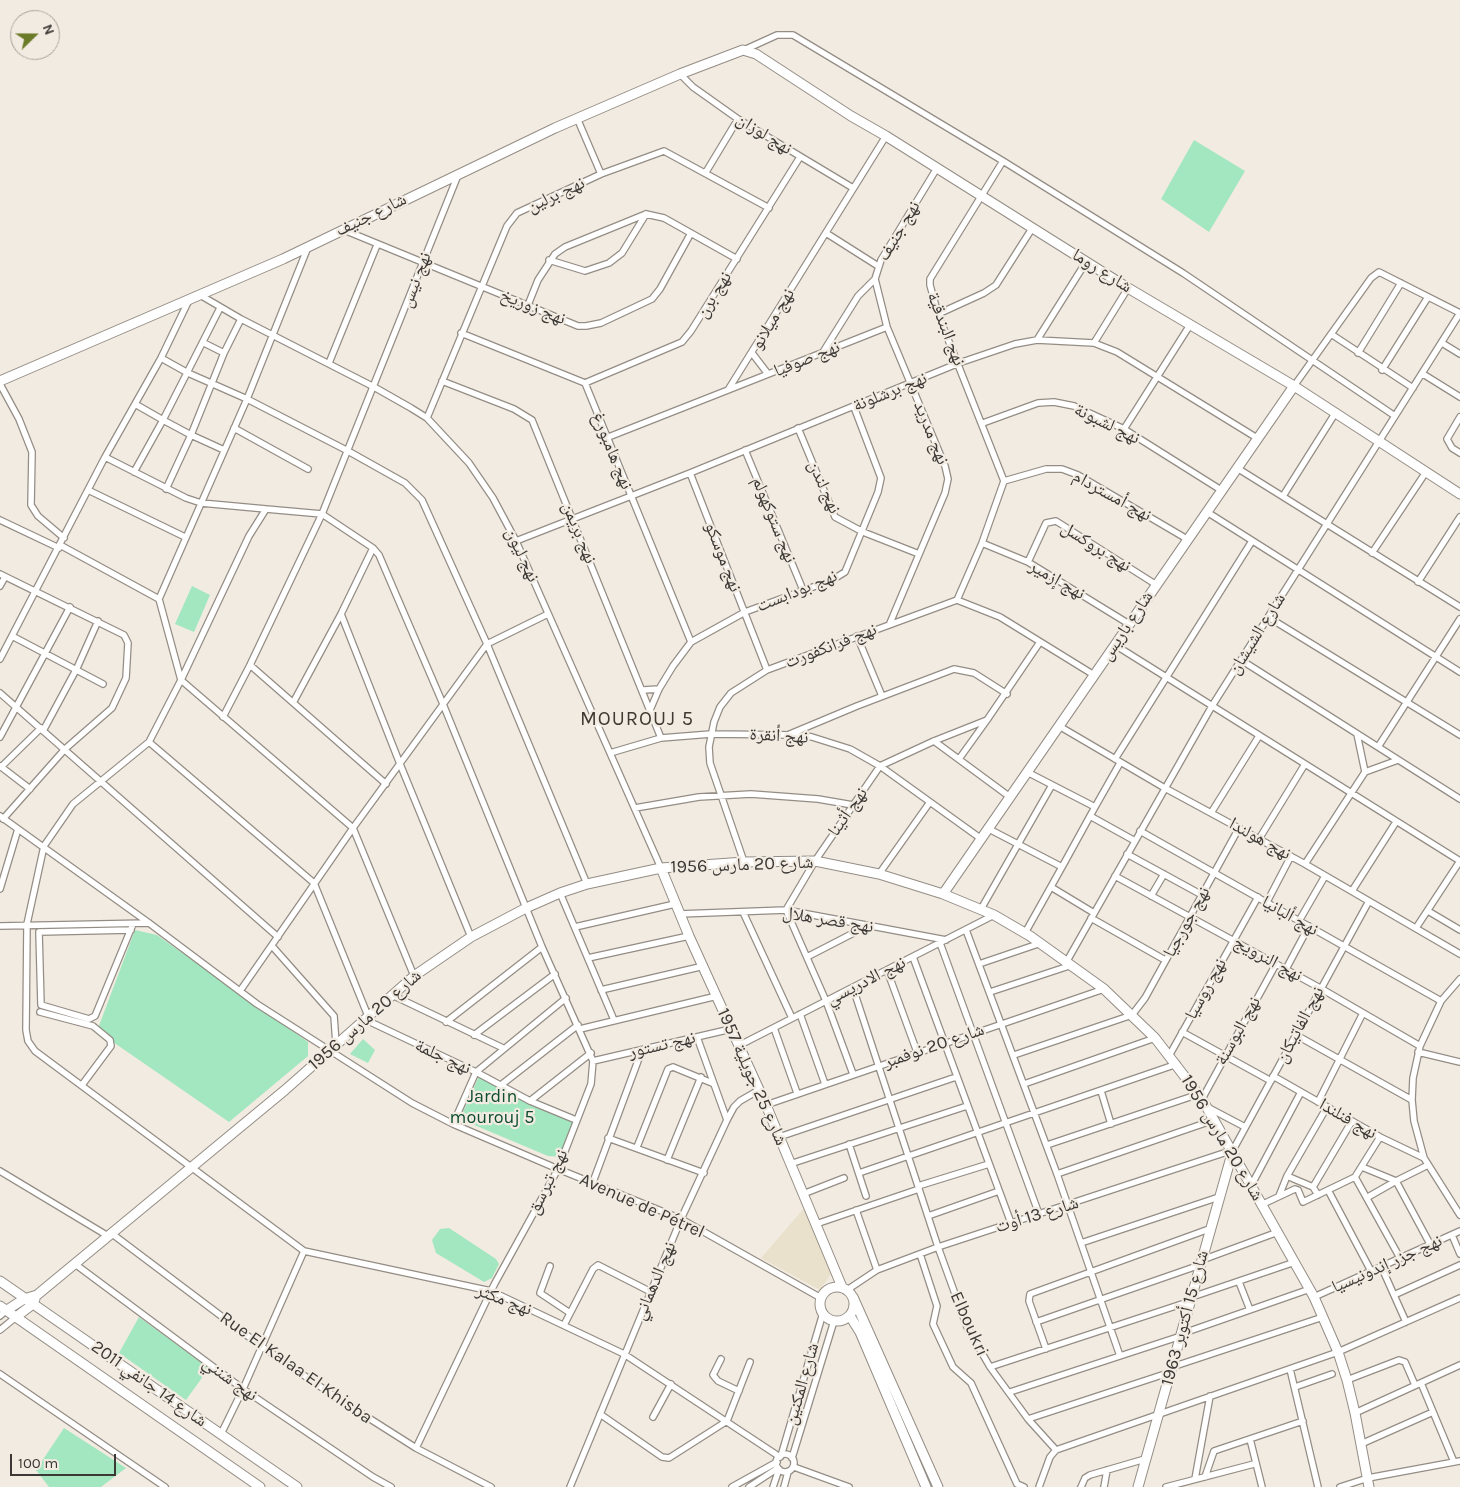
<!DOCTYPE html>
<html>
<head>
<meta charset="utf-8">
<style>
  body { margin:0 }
  #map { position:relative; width:1460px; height:1487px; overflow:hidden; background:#f2ebe1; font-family:Karla,sans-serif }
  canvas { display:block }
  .north { position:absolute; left:10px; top:10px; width:50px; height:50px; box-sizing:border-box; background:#f2ebe1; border:1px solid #a9a39c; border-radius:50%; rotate:68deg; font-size:14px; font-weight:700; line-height:20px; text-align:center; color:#3b3835 }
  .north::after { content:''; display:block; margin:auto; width:18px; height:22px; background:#6b7a27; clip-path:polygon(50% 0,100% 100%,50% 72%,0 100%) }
  .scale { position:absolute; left:10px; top:1454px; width:106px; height:22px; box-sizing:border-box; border:2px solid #3b3835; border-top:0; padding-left:6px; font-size:15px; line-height:18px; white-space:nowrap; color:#3b3835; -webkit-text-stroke:4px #f2ebe1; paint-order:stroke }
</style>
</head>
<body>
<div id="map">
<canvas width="1460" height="1487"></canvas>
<div class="north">N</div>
<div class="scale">100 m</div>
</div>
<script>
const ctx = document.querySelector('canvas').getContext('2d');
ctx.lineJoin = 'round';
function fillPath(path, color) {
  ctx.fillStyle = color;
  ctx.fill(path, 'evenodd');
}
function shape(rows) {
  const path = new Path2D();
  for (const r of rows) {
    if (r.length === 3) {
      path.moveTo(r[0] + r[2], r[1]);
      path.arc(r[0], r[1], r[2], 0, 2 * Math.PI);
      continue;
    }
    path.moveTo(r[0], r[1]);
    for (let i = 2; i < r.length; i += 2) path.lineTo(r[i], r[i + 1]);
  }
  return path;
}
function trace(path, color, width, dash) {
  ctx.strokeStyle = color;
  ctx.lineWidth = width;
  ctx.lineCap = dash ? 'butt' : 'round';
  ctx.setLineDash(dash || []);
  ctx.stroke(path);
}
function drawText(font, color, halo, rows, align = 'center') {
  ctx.font = font + ' Karla,"Noto Naskh Arabic",sans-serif';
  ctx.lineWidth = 4.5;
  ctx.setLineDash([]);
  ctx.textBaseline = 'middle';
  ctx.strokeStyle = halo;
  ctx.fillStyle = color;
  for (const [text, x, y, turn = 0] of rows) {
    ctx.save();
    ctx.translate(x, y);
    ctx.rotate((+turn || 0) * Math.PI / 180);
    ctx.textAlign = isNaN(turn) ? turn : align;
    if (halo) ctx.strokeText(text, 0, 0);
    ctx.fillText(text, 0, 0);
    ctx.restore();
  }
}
fillPath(shape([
  [805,1207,831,1274,820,1290,761,1258]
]), '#eae1cc');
fillPath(shape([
  [1194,140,1245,171,1209,232,1161,199],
  [192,586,210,595,194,632,175,624],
  [135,930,157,935,308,1042,308,1056,229,1122,97,1031],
  [363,1039,375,1050,368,1063,350,1054],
  [479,1076,574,1123,562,1157,548,1156,460,1119],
  [449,1228,496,1259,499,1264,492,1278,484,1282,436,1253,432,1240,440,1229],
  [139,1317,209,1368,186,1400,119,1353],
  [64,1428,126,1468,101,1487,49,1487,36,1470]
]), '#a2e7bf');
const street = shape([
  [744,50,777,35,793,35,1003,161,1183,273,1395,416],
  [680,74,693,87,738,119,853,188],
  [577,118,601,174],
  [1003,161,930,279,930,285,938,314,1004,481],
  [706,172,738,119],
  [344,230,578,326,586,326,601,323,652,299,660,289,691,233],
  [826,233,878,266],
  [308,247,247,399,159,599,181,680,353,828,414,976],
  [549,260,585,271,609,263,622,253,646,214],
  [200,295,241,319,374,387,411,408,427,418,469,463,493,498,516,541,661,868],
  [528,305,538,280,555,254,565,247,646,214,664,218,737,259],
  [938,314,984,293,996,285,1033,227],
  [461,333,585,383,691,642],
  [1331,334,1413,388],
  [1037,340,1086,262],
  [204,343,224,353,241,319],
  [1094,343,1128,288],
  [1442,343,1460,354],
  [823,352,858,296,875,279],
  [752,353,768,374],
  [1358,353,1401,283],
  [161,358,188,373,247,399,348,451,405,483,422,500,487,644,587,884],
  [329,363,377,245],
  [1382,370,1428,297],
  [1423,374,1460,397],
  [442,381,514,409,532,420,661,738],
  [585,383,682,342,691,331,800,157],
  [0,384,19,419,32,452,31,505,38,516,64,538],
  [1294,386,1371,278,1379,272,1460,313],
  [728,390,887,327],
  [1460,417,1447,439,1452,448,1460,453],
  [427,418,507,226,517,213,601,174,664,151,769,208],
  [983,423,1038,403,1054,402,1074,406,1124,429,1221,490],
  [234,428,308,469],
  [798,428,835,517,863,532,919,554],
  [1124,429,1190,325],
  [606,438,728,390,886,136],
  [224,450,191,435,224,353],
  [745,450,803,590],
  [105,457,186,498,201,503,266,509],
  [1237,468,1460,607],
  [134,472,163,420,135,404],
  [690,473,767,670],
  [1004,481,1046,469,1062,469,1078,475,1187,539],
  [166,489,191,435,163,420,220,308],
  [88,490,185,537],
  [1283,496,1336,412],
  [1207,512,1460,672],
  [0,520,59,548],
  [516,541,690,473,959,363,1015,344,1037,340,1094,343,1117,352,1257,438],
  [982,543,1028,562,1129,624],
  [60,545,159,599],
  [1372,553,1426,472],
  [1028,562,1046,523,1056,521,1155,584],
  [0,574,124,635,128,643,126,678,112,708,65,749,3,819],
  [1418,582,1460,517],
  [0,586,5,577],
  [957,600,982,543,1004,481],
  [341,614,400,764,471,937],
  [1268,617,1460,735],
  [890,623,945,493,948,479,945,466,887,327,875,279,881,260,937,168],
  [12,636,103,684],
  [857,636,882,696],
  [1115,645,1460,861,1416,928],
  [0,659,105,457,161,358,189,300],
  [1241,660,1460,799],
  [250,665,386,784],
  [643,690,659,689],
  [0,693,278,937],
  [294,701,341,614,373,548],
  [650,710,659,689,673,666,691,642,745,612,832,580,845,572,878,492,881,478,854,407],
  [223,717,250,665,322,514,458,175],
  [1059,726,1163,787,1305,864,1460,954],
  [43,731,77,668,98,621],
  [790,734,857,706,954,669,974,673,1007,694],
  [1357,734,1365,772],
  [0,737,70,607],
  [934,741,1010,797],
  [149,742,314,883,368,1016],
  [1378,747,1460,619],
  [610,753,661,738,711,734,798,735,812,737,850,749,880,766,980,838],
  [959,759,987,720],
  [1115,759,1252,541],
  [0,766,30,789],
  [1,767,41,728],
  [1027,772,1095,807,1062,867],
  [1095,807,1120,763],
  [635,808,699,797,751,794,818,799,853,805],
  [1211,813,1259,736],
  [0,816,149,923,257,1004,412,1103,453,1124,558,1169,681,1219,821,1298],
  [1090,816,1135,841],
  [987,828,1062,867,1025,933],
  [1140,831,1441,1001],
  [1259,839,1305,764],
  [1127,854,1202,895],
  [744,862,710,763,709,747,714,722,720,707,731,693,767,670,957,600,1000,617,1094,675],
  [1305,864,1365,772,1398,760],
  [879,874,930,802],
  [1115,876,1320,988,1420,1046],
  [1051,887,1094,913],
  [0,889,18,829],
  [1352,891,1396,822],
  [560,893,614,1020],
  [1151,896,1164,874],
  [1267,902,1291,856],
  [981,909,1052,785],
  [1428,911,1460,930],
  [743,912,792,1018],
  [679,914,786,910,946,940],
  [1091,918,1165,960],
  [1299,921,1325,876],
  [0,926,149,923],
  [575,927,675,904],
  [131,930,39,932,41,1005,89,1019,95,1016,133,924],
  [966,930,1057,1174,1120,1356],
  [940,943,1039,1214],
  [272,946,334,1016,336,1044],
  [807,957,867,926],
  [913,957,1011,1223],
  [588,958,689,936],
  [1067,961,1212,706,1460,313],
  [979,964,1041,943],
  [1286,969,1309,926],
  [887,970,917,1052],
  [1460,979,1441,1001,1420,1046,1413,1078,1412,1100,1414,1121,1424,1158,1460,1215],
  [853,988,938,1247,967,1327,990,1367,1028,1419,1056,1450],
  [601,990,704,966],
  [240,991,353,828,487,644,548,614],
  [990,992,1072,965],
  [392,995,503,1048],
  [40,1012,93,1026,110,1040,111,1046,82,1085],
  [800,1014,825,1084],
  [364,1019,476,1072,530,1101,576,1120],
  [446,1022,542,947],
  [774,1028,797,1093],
  [580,1029,717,996],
  [1182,1032,1271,1081],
  [474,1035,555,974],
  [1296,1035,1412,1100],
  [697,1037,727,1120],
  [738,1046,994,915],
  [1418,1052,1460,1062],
  [1014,1055,1132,1015,1145,998,1239,828],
  [1169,1056,1258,897],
  [593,1061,731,1029],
  [853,1074,826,1001,786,910,815,861,880,766,934,741,987,720,1040,642],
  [1273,1076,1380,1137,1424,1158],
  [1024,1084,1155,1038],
  [501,1085,578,1025],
  [1101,1091,1111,1124],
  [1202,1099,1276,964],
  [530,1101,591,1053],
  [1318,1102,1363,1013],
  [766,1105,1104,989],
  [1207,1107,1245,1127],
  [453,1124,476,1072,566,998],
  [779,1137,956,1077],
  [608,1138,704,1173],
  [849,1144,866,1196],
  [1047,1145,1199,1094],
  [637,1147,668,1069,673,1067,712,1083],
  [667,1160,701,1077],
  [790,1164,967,1106],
  [1362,1167,1396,1181,1428,1165],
  [0,1171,108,1236],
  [859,1173,1177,1064],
  [1057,1174,1214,1120],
  [1287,1176,1313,1187,1318,1195],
  [1355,1177,1380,1137],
  [593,1182,642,1050],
  [1252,1184,1301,1092],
  [918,1186,989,1164],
  [1313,1187,1352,1121],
  [1328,1190,1355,1177,1400,1258],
  [803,1194,844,1178],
  [1279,1196,1287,1176,1327,1107],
  [1368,1197,1396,1181,1430,1244],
  [1263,1204,1295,1189,1298,1190,1303,1202,1328,1190,1371,1271],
  [856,1210,877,1270],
  [928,1216,999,1191],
  [816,1224,919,1189],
  [111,1233,261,1346,334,1396,416,1448,491,1487],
  [1452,1235,1460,1254],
  [1081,1243,1219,1197],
  [920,1254,937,1306,933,1324,953,1367,971,1383,1017,1484,1024,1487],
  [1202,1260,1278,1232],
  [75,1264,243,1389,373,1477,391,1487],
  [550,1266,540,1293,570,1313],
  [1381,1266,1406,1322],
  [1239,1282,1250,1310],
  [847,1290,877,1270,938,1247,1233,1150,1369,901],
  [1394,1295,1460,1265],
  [1192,1297,1295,1262],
  [1314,1297,1460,1231],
  [0,1316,7,1310],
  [1036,1322,1200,1265],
  [564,1325,593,1269,598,1265,651,1292],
  [0,1330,16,1317],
  [1181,1334,1310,1289],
  [1046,1349,1029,1301,1030,1294,1209,1229],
  [721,1359,713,1375,718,1381,739,1391],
  [990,1367,1191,1301],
  [1172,1367,1323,1317],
  [1290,1369,1318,1487],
  [0,1374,165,1487],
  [1347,1380,1399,1360,1405,1362,1415,1385],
  [1421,1383,1454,1462],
  [1295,1387,1332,1374],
  [1010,1392,1181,1336],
  [1355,1413,1460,1365],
  [600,1414,662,1457,669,1458,727,1421,750,1362],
  [653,1417,671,1384],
  [1028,1419,1171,1372],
  [221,1434,243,1389,304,1251],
  [1250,1439,1262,1487],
  [1361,1444,1433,1412],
  [416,1448,491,1291,495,1283,558,1169,591,1084,593,1061,542,947,443,704,379,555,373,548,322,514,266,509,249,536,181,680,149,742,73,804,44,846,27,924,26,1030,28,1041,35,1051,304,1251,491,1291,624,1354,780,1457],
  [785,1463,9],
  [781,1456,823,1313],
  [792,1458,834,1321],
  [794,1467,849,1487],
  [1205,1477,1214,1451,1303,1421],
  [1195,1479,1210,1396],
  [570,1487,681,1219,727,1120,734,1107,740,1101,759,1090],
  [732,1487,777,1462],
  [749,1487,778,1468],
  [773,1487,779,1469],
  [784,1487,788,1472],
  [1039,1487,1050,1457,1056,1450,1338,1352,1460,1298],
  [1081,1487,1085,1478,1090,1475,1145,1459],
  [1104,1487,1107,1470],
  [1166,1487,1254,1464],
  [1340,1487,1368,1478,1460,1461]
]);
const secondary = shape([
  [0,381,283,259,555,128,680,74,743,50,756,54,851,116,886,136,1128,288,1294,386,1460,494],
  [661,868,689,936,766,1105,842,1287],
  [943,894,1294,386],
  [0,1281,297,1487],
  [837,1304,17],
  [853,1297,938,1487],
  [0,1306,260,1487],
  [7,1310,24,1299,37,1295,285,1090,414,976,471,937,526,908,560,893,587,884,661,868,744,862,815,861,879,874,943,894,994,915,1030,936,1104,989,1155,1038,1202,1099,1314,1297,1338,1352,1347,1380,1355,1413,1369,1487],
  [850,1316,860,1332,926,1487],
  [16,1317,33,1304,35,1299],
  [1138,1487,1233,1150]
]);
trace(street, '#948d85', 8);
trace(secondary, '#948d85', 11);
trace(street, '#fff', 5.5);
trace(secondary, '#fff', 9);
drawText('18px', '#3b3835', '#f2ebe1', [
  ["نهج لوزان",764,134,32],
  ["نهج برلين",556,195,-25],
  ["شارع جنيف",371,215,-26],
  ["نهج جنيف",899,231,-59],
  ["شارع روما",1102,271,32],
  ["نهج نيس",416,280,-69],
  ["نهج برن",714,295,-58],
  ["نهج زوريخ",533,307,22],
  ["نهج ميلانو",773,319,-59],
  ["نهج البندقية",946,329,69],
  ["نهج صوفيا",807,359,-22],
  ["نهج برشلونة",890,392,-22],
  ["نهج لشبونة",1107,424,26],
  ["نهج مدريد",931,433,68],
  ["نهج هامبورغ",612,451,68],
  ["نهج لندن",824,487,66],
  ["نهج أمستردام",1112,496,29],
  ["نهج ستوكهولم",774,520,68],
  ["نهج بريمن",579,533,68],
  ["نهج بروكسل",1096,547,32],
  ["نهج ليون",522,555,65],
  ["نهج موسكو",723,557,69],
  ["نهج إزمير",1057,580,30],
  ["نهج بودابست",797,591,-22],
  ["شارع باريس",1127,626,-56],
  ["شارع الشيشان",1257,634,-58],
  ["نهج فرانكفورت",831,646,-21],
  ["نهج أنقرة",779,736,3],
  ["نهج أثينا",848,812,-55],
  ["نهج هولندا",1260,839,29],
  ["شارع 20 مارس 1956",742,865,-2],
  ["نهج ألبانيا",1290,916,30],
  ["نهج قصر هلال",828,920,9],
  ["نهج جورجيا",1187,922,-61],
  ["نهج النرويج",1268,959,29],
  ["نهج الادريسي",866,981,-27],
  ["نهج روسيا",1206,989,-61],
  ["شارع 20 مارس 1956",365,1020,-41],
  ["نهج الفاتيكان",1300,1025,-62],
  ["نهج البوسنة",1238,1031,-61],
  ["نهج تستور",662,1045,-13],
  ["شارع 20 نوفمبر",934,1046,-19],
  ["نهج جلمة",443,1057,25],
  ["شارع 25 جويلية 1957",752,1077,66],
  ["نهج فنلندا",1348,1119,30],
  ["شارع 20 مارس 1956",1222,1138,59],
  ["نهج تبرسق",548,1182,-64],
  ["Avenue de Pétrel",642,1206,24],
  ["شارع 13 أوت",1037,1215,-17],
  ["نهج جزر إندونيسيا",1387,1264,-24],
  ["نهج الدهماني",655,1281,-67],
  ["نهج مكثر",504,1300,21],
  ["شارع 15 أكتوبر 1963",1185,1318,-75],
  ["Elboukri",969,1324,66],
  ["Rue El Kalaa El Khisba",296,1368,35],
  ["نهج شنني",230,1379,36],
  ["شارع 14 جانفي 2011",149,1384,35],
  ["شارع المكنين",802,1384,-74]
]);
drawText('18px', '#0c4d31', '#f2ebe1', [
  ["Jardin",492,1097],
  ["mourouj 5",492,1118]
]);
ctx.letterSpacing = '1px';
drawText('20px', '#3e3932', '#f2ebe1', [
  ["MOUROUJ 5",637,719]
]);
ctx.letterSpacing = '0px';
</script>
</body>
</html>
